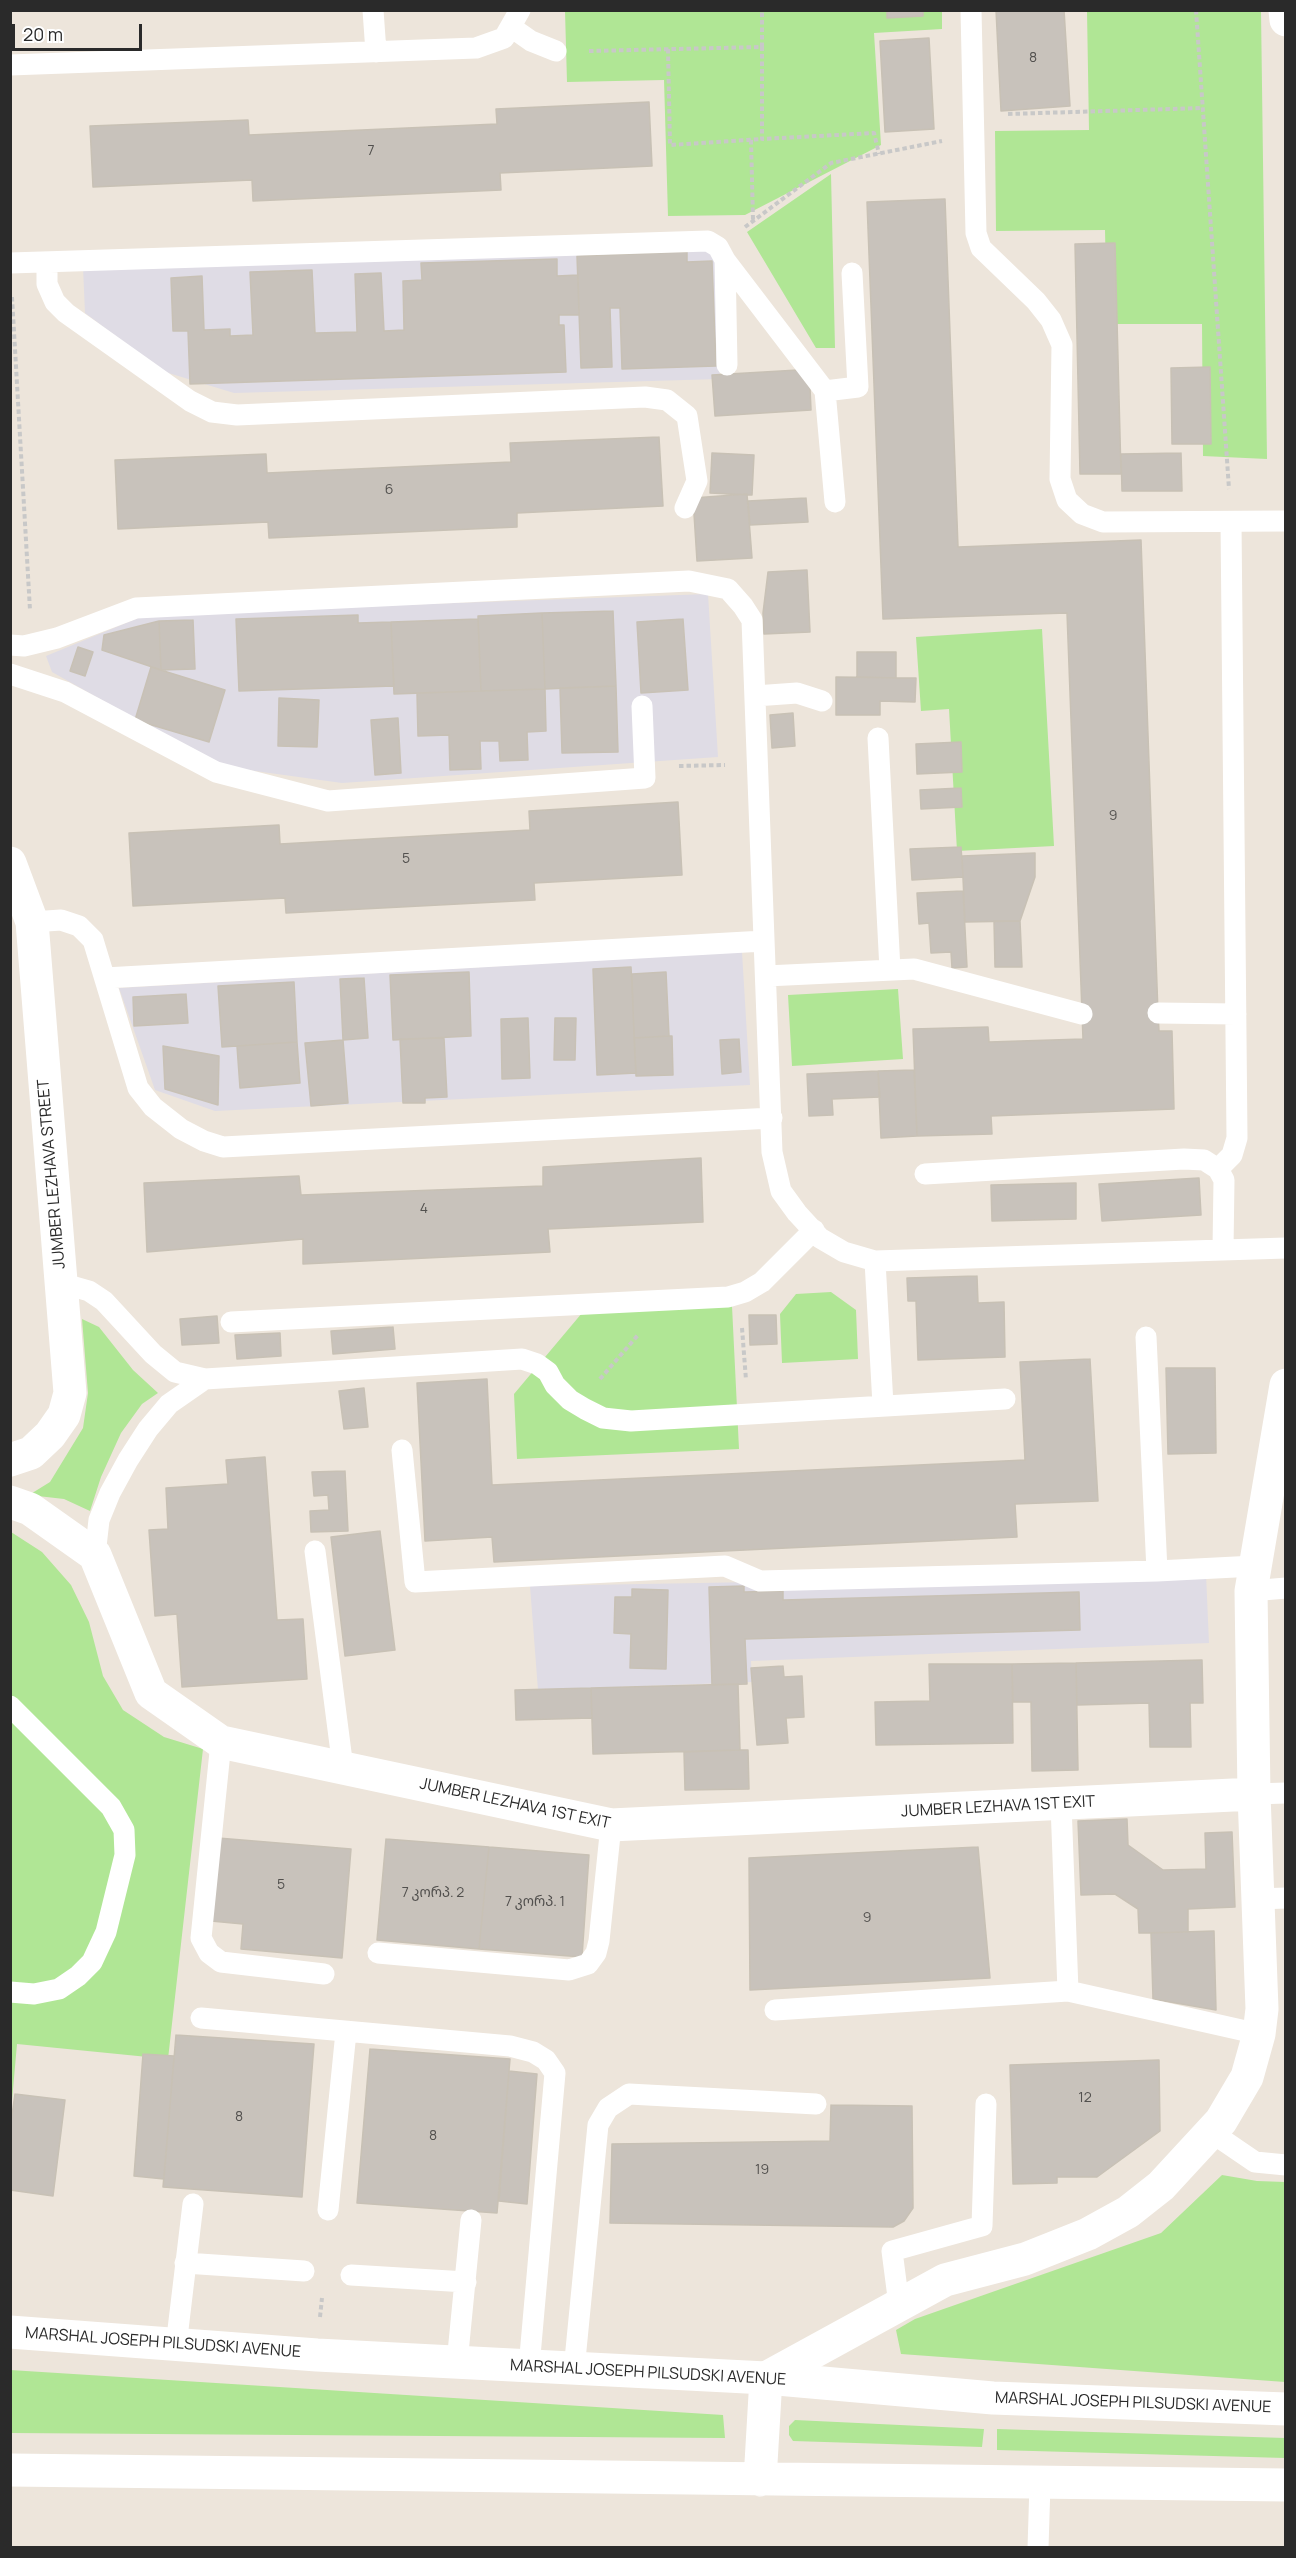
<!DOCTYPE html>
<html>
<head>
<meta charset="utf-8">
<style>
  body { margin:0 }
  #map { position:relative; width:1296px; height:2558px; overflow:hidden; background:#ede5db; font-family:Manrope,sans-serif }
  canvas { display:block }
  .frame { position:absolute; inset:0; border:12px solid #2a2a2a; pointer-events:none }
  .scale { position:absolute; left:12px; top:24px; width:130px; height:27px; box-sizing:border-box; border:3px solid #2a2a2a; border-top:0; padding-left:8px; font-size:18px; line-height:21px; white-space:nowrap; color:#2a2a2a; -webkit-text-stroke:4px #fff; paint-order:stroke }
</style>
</head>
<body>
<div id="map">
<canvas width="1296" height="2558"></canvas>
<div class="frame"></div>
<div class="scale">20 m</div>
</div>
<script>
const ctx = document.querySelector('canvas').getContext('2d');
ctx.lineJoin = 'round';
function fillPath(path, color) {
  ctx.fillStyle = color;
  ctx.fill(path, 'evenodd');
}
function shape(rows) {
  const path = new Path2D();
  for (const r of rows) {
    path.moveTo(r[0], r[1]);
    for (let i = 2; i < r.length; i += 2) path.lineTo(r[i], r[i + 1]);
  }
  return path;
}
function trace(path, color, width, dash) {
  ctx.strokeStyle = color;
  ctx.lineWidth = width;
  ctx.lineCap = dash ? 'butt' : 'round';
  ctx.setLineDash(dash || []);
  ctx.stroke(path);
}
function drawText(font, color, halo, rows, align = 'center') {
  ctx.font = font + ' Manrope,"Noto Sans Georgian",sans-serif';
  ctx.lineWidth = 6;
  ctx.setLineDash([]);
  ctx.textBaseline = 'middle';
  ctx.strokeStyle = halo;
  ctx.fillStyle = color;
  for (const [text, x, y, turn = 0] of rows) {
    ctx.save();
    ctx.translate(x, y);
    ctx.rotate((+turn || 0) * Math.PI / 180);
    ctx.textAlign = isNaN(turn) ? turn : align;
    if (halo) ctx.strokeText(text, 0, 0);
    ctx.fillText(text, 0, 0);
    ctx.restore();
  }
}
fillPath(shape([
  [715,250,720,379,234,393,162,371,85,313,83,267],
  [708,594,718,757,342,783,219,766,52,672,46,656,148,614],
  [742,952,750,1085,215,1111,155,1090,119,988],
  [1206,1574,1209,1643,751,1661,752,1682,538,1690,530,1586]
]), '#dfdce5');
fillPath(shape([
  [565,11,942,11,942,29,874,33,881,145,745,215,668,216,664,80,567,82],
  [1087,11,1261,11,1267,459,1203,456,1202,324,1107,324,1105,230,996,231,995,131,1089,130],
  [831,174,835,348,816,348,747,232],
  [1042,629,1054,846,957,851,949,709,921,711,916,637],
  [898,989,903,1059,792,1066,788,995],
  [831,1292,856,1310,858,1359,782,1363,780,1314,796,1294],
  [732,1306,739,1449,517,1459,514,1394,582,1313],
  [82,1319,99,1327,133,1370,158,1393,142,1404,121,1433,101,1477,90,1511,64,1499,29,1495,50,1482,83,1428,88,1393],
  [11,1532,42,1552,71,1585,89,1622,103,1676,123,1710,164,1737,203,1749,168,2059,17,2044,11,2112],
  [1222,2175,1257,2181,1285,2182,1285,2382,901,2354,896,2330,915,2319,1161,2233],
  [10,2370,723,2415,725,2438,11,2433],
  [795,2420,984,2429,982,2447,793,2441,789,2435,789,2426],
  [997,2429,1285,2438,1285,2458,997,2450]
]), '#b0e695');
const building = shape([
  [887,10,923,10,923,16,887,18,887,10],
  [996,10,1064,10,1070,106,1001,111,996,10],
  [929,38,934,129,885,132,880,41,929,38],
  [649,102,652,166,500,173,501,190,253,201,252,180,93,187,90,126,248,120,249,135,497,124,496,109,649,102],
  [945,199,958,547,1141,540,1158,1013,1159,1031,1172,1031,1174,1109,991,1116,992,1134,917,1136,913,1029,988,1027,989,1042,1083,1039,1067,613,883,619,867,202,945,199],
  [1115,243,1121,474,1080,474,1075,244,1115,243],
  [687,252,687,262,712,261,716,366,622,369,620,308,610,308,612,367,581,368,577,256,687,252],
  [557,259,557,276,578,275,579,315,559,315,559,325,564,325,566,372,190,384,188,331,173,331,171,278,202,276,204,330,230,329,230,336,253,335,250,272,312,270,315,333,357,332,355,274,381,273,384,331,404,330,403,281,422,280,421,263,557,259],
  [1210,367,1211,444,1172,444,1171,368,1210,367],
  [798,370,810,388,811,410,715,416,712,375,798,370],
  [659,437,663,506,517,513,517,527,269,538,268,522,118,529,115,460,266,454,267,473,511,462,510,443,659,437],
  [712,453,754,455,752,495,710,493,712,453],
  [1181,453,1182,491,1122,491,1121,454,1181,453],
  [747,494,752,558,697,561,693,498,747,494],
  [806,498,808,522,750,525,748,501,806,498],
  [807,570,810,632,764,634,763,613,768,572,807,570],
  [613,611,616,686,545,689,542,613,613,611],
  [542,613,545,689,481,691,478,616,542,613],
  [358,615,358,623,391,622,394,686,239,691,236,619,358,615],
  [478,619,481,691,394,694,391,622,478,619],
  [683,619,688,690,641,693,637,622,683,619],
  [193,620,195,669,161,670,159,621,193,620],
  [159,621,161,670,102,650,104,635,159,621],
  [78,647,93,652,85,676,70,671,78,647],
  [857,652,896,652,896,678,857,677,857,652],
  [151,667,225,690,209,742,135,720,151,667],
  [836,677,916,678,915,702,880,701,880,715,836,715,836,677],
  [616,686,618,752,562,753,560,688,616,686],
  [545,689,546,731,527,732,528,760,500,761,499,741,480,741,481,769,450,770,449,735,418,736,417,693,545,689],
  [279,698,319,700,317,747,278,746,279,698],
  [793,713,795,746,772,748,770,715,793,713],
  [398,718,401,773,375,775,371,720,398,718],
  [961,742,962,772,917,774,916,744,961,742],
  [961,788,962,807,921,809,920,790,961,788],
  [678,802,682,875,534,883,535,900,286,913,285,898,133,906,129,833,279,825,280,844,530,830,529,811,678,802],
  [961,847,963,877,912,880,910,849,961,847],
  [1035,853,1035,877,1020,921,965,922,962,856,1035,853],
  [963,891,967,967,952,968,951,952,931,953,929,923,919,924,917,893,963,891],
  [994,921,1020,921,1022,967,995,967,994,921],
  [631,967,636,1073,597,1075,593,969,631,967],
  [469,972,471,1036,393,1040,390,975,469,972],
  [666,972,669,1036,634,1038,632,974,666,972],
  [364,978,368,1038,343,1040,340,979,364,978],
  [294,982,297,1042,222,1047,218,986,294,982],
  [186,994,188,1023,134,1026,133,997,186,994],
  [528,1018,530,1078,502,1079,501,1019,528,1018],
  [555,1018,576,1018,575,1060,554,1060,555,1018],
  [669,1036,672,1036,673,1075,636,1076,634,1038,669,1036],
  [444,1038,447,1097,425,1098,425,1103,403,1103,400,1039,444,1038],
  [739,1039,741,1072,722,1074,720,1040,739,1039],
  [343,1040,348,1103,311,1106,305,1043,343,1040],
  [297,1042,300,1083,240,1088,237,1046,297,1042],
  [163,1046,219,1056,218,1105,165,1089,163,1046],
  [914,1070,917,1136,881,1138,878,1071,914,1070],
  [878,1071,880,1097,832,1099,833,1115,809,1116,807,1074,878,1071],
  [701,1158,703,1222,548,1229,550,1252,303,1264,303,1239,147,1252,144,1183,299,1176,301,1195,543,1186,543,1167,701,1158],
  [1199,1178,1201,1215,1102,1221,1099,1184,1199,1178],
  [1076,1183,1076,1219,992,1221,991,1185,1076,1183],
  [977,1276,978,1303,1004,1302,1005,1357,918,1360,916,1301,908,1301,907,1278,977,1276],
  [749,1315,776,1315,777,1344,750,1345,749,1315],
  [217,1316,219,1343,182,1345,180,1319,217,1316],
  [393,1327,395,1349,333,1354,331,1331,393,1327],
  [280,1333,281,1356,237,1359,235,1335,280,1333],
  [1090,1359,1098,1501,1015,1504,1017,1537,494,1562,492,1537,425,1541,417,1383,487,1379,492,1485,1025,1460,1020,1362,1090,1359],
  [1166,1368,1215,1368,1216,1453,1168,1454,1166,1368],
  [364,1388,368,1427,344,1429,339,1391,364,1388],
  [265,1457,277,1620,303,1619,307,1679,182,1687,177,1614,155,1616,149,1530,168,1529,166,1488,228,1484,226,1460,265,1457],
  [345,1471,348,1531,311,1532,310,1511,329,1510,328,1495,314,1496,312,1472,345,1471],
  [380,1531,395,1650,345,1656,331,1537,380,1531],
  [744,1586,744,1592,783,1591,783,1600,1079,1592,1080,1630,745,1639,747,1684,712,1685,709,1587,744,1586],
  [632,1589,668,1590,666,1669,630,1668,631,1634,614,1633,615,1597,632,1597,632,1589],
  [1202,1660,1203,1703,1190,1703,1191,1747,1150,1747,1149,1703,1077,1705,1076,1663,1202,1660],
  [1076,1663,1078,1770,1032,1771,1031,1702,1013,1702,1012,1664,1076,1663],
  [929,1664,1012,1664,1013,1743,876,1745,875,1702,930,1701,929,1664],
  [783,1666,784,1677,802,1676,804,1717,786,1718,788,1743,757,1745,751,1668,783,1666],
  [738,1684,740,1750,593,1754,591,1688,738,1684],
  [591,1688,592,1718,516,1720,515,1690,591,1688],
  [740,1750,748,1750,749,1789,685,1790,684,1752,740,1750],
  [1127,1819,1128,1845,1163,1870,1206,1869,1205,1833,1232,1832,1235,1907,1188,1909,1188,1932,1139,1933,1138,1909,1115,1894,1081,1895,1078,1821,1127,1819],
  [218,1838,351,1849,342,1958,241,1949,243,1924,211,1921,218,1838],
  [386,1839,489,1847,479,1949,377,1940,386,1839],
  [489,1847,589,1855,582,1957,479,1949,489,1847],
  [978,1847,990,1978,750,1990,749,1858,978,1847],
  [1214,1931,1216,2010,1153,1999,1151,1933,1214,1931],
  [176,2035,314,2044,302,2197,163,2187,176,2035],
  [370,2049,510,2059,497,2213,357,2203,370,2049],
  [143,2054,174,2056,164,2179,134,2176,143,2054],
  [1159,2060,1160,2131,1097,2177,1057,2177,1057,2183,1013,2184,1010,2065,1159,2060],
  [509,2071,537,2074,527,2204,499,2201,509,2071],
  [15,2094,65,2100,53,2196,10,2190,10,2129,15,2094],
  [831,2105,912,2106,913,2208,904,2221,893,2227,610,2223,612,2144,830,2141,831,2105]
]);
fillPath(building, '#c8c2bb');
trace(building, '#c8c1b5', 1.5);
trace(shape([
  [1196,10,1229,489],
  [762,47,762,10],
  [668,49,670,145,762,139],
  [589,51,762,47,762,139,874,133,879,154],
  [1008,114,1203,108],
  [751,140,753,220],
  [745,227,831,163,942,141],
  [12,297,30,610],
  [679,766,725,765],
  [742,1328,746,1380],
  [600,1379,638,1335],
  [320,2317,322,2298]
]), '#c8c8c8', 4, [4.5, 3]);
trace(shape([
  [373,10,376,52],
  [971,10,976,233,981,248,1036,301,1051,320,1062,345,1060,479,1067,500,1082,514,1103,522,1286,521],
  [511,27,531,41,556,51],
  [10,65,476,48,504,38,520,10],
  [725,260,825,391,835,502],
  [47,262,47,284,55,302,66,313,190,401,212,412,237,415,645,397,667,400,687,416,697,481,685,508],
  [10,263,708,241,718,247,725,260,727,365],
  [825,391,858,387,852,273],
  [10,645,24,646,57,638,136,608,689,581,728,589,743,606,752,620,772,1152,781,1191,797,1213,820,1238,844,1252,875,1261,1286,1248],
  [10,674,65,692,216,772,328,801,645,778,642,706],
  [755,696,797,693,822,701],
  [878,738,890,970],
  [32,922,61,920,79,926,93,940,138,1088,153,1107,181,1129,204,1141,223,1147,772,1118],
  [766,976,914,969,1082,1014],
  [105,978,764,941],
  [1158,1013,1236,1014],
  [1218,1169,1232,1155,1237,1138,1231,522],
  [925,1174,1184,1159,1204,1160,1218,1169,1224,1180,1223,1249],
  [875,1261,883,1405],
  [61,1283,89,1291,104,1301,153,1354,175,1372,205,1379,522,1359,537,1364,548,1372,555,1385,570,1400,585,1409,603,1418,631,1421,1005,1399],
  [231,1322,728,1297,745,1292,762,1282,814,1230],
  [1146,1337,1157,1571],
  [402,1450,415,1582,725,1566,760,1581,1157,1571,1255,1566],
  [315,1551,343,1768],
  [95,1555,99,1520,110,1493,128,1460,148,1429,169,1404,205,1379],
  [1251,1591,1286,1588],
  [10,1706,111,1807,124,1830,125,1855,106,1932,92,1962,78,1976,59,1989,34,1994,10,1992],
  [221,1742,201,1938,209,1953,221,1962,324,1974],
  [1254,1794,1286,1793],
  [1061,1804,1068,1991],
  [1258,1899,1286,1898],
  [378,1953,569,1970,588,1964,596,1953,599,1941,611,1825],
  [775,2010,1068,1991,1259,2034],
  [201,2018,510,2046,533,2052,546,2060,555,2073,529,2367],
  [1211,2132,1255,2162,1286,2165],
  [328,2210,346,2032],
  [185,2263,304,2271],
  [351,2275,466,2282],
  [899,2305,892,2251,982,2226,986,2104],
  [176,2346,193,2204],
  [457,2363,471,2220],
  [574,2370,598,2125,608,2108,629,2094,816,2104],
  [1038,2548,1040,2484]
]), '#fff', 21);
trace(shape([
  [1285,10,1286,20],
  [10,1502,30,1509,95,1555,151,1693,221,1742,611,1825,1254,1794],
  [766,2378,945,2280,1025,2259,1088,2234,1128,2212,1161,2186,1221,2121,1247,2077,1259,2034,1262,2009,1254,1794,1251,1591,1286,1385]
]), '#fff', 33);
trace(shape([
  [10,863,32,922,70,1393,64,1415,50,1435,31,1453,10,1460],
  [10,2332,317,2355,766,2378,993,2398,1286,2409],
  [10,2470,1286,2485],
  [760,2480,766,2378]
]), '#fff', 33);
drawText('14px', '#52504e', null, [
  ["8",1033,58],
  ["7",371,151],
  ["6",389,490],
  ["9",1113,816],
  ["5",406,859],
  ["4",424,1209],
  ["5",281,1885],
  ["7 კორპ. 2",433,1893],
  ["7 კორპ. 1",535,1902],
  ["9",867,1918],
  ["12",1085,2098],
  ["8",239,2117],
  ["8",433,2136],
  ["19",762,2170]
]);
drawText('16px', '#2a2a2a', '#fff', [
  ["JUMBER LEZHAVA STREET",52,1174,-95],
  ["JUMBER LEZHAVA 1ST EXIT",515,1804,12],
  ["JUMBER LEZHAVA 1ST EXIT",998,1807,-3],
  ["MARSHAL JOSEPH PILSUDSKI AVENUE",163,2343,4],
  ["MARSHAL JOSEPH PILSUDSKI AVENUE",648,2373,3],
  ["MARSHAL JOSEPH PILSUDSKI AVENUE",1133,2403,2]
]);
</script>
</body>
</html>
